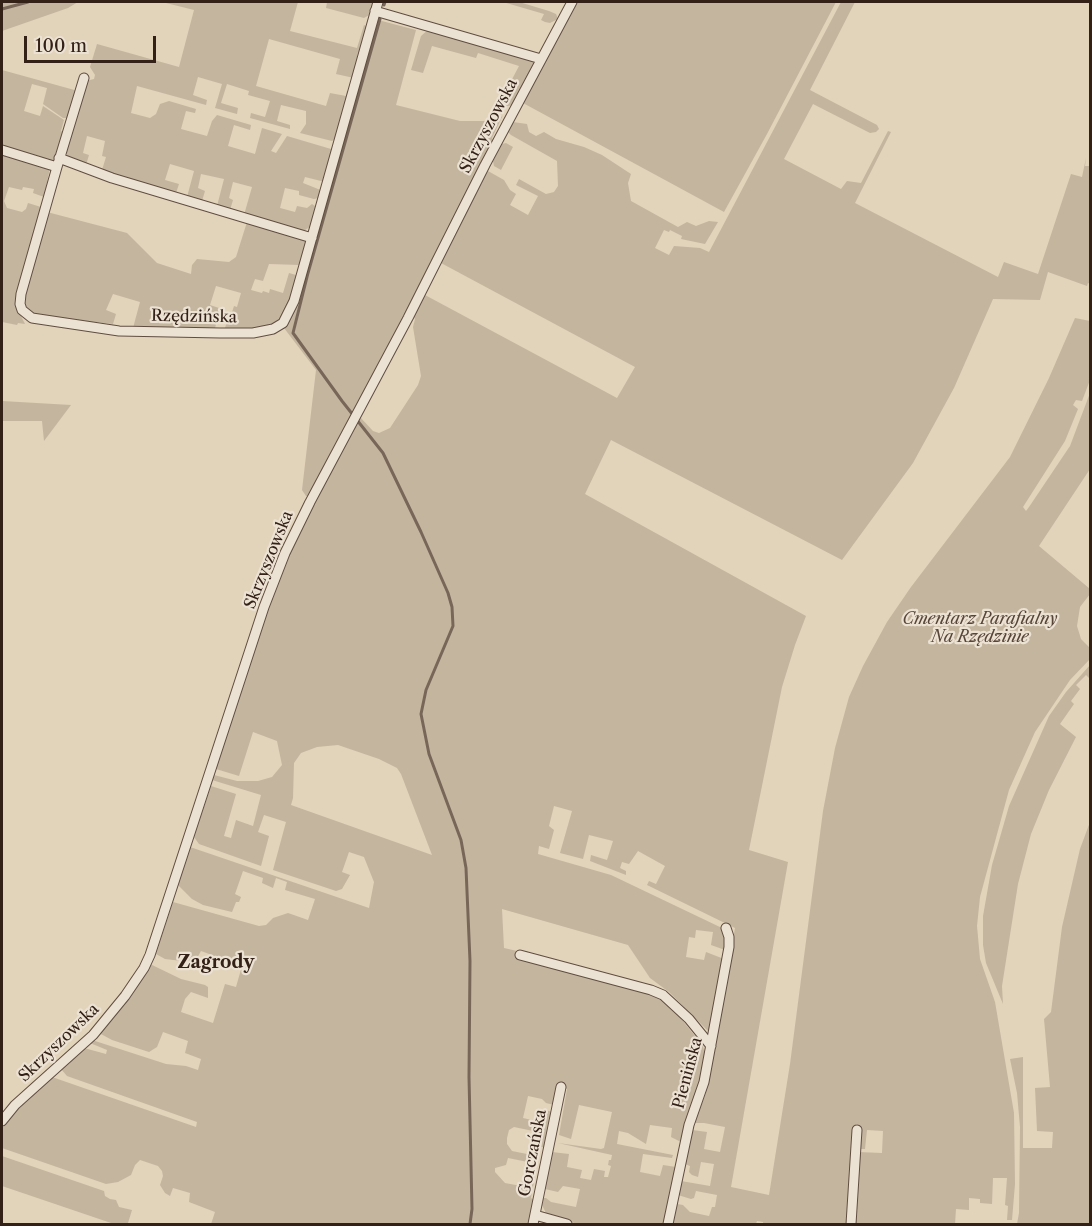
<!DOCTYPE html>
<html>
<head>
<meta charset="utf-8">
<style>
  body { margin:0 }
  #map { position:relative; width:1092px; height:1226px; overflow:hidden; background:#e2d3bb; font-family:"Libre Caslon Text",serif }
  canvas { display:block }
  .frame { position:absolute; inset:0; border:3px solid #332017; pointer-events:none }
  .scale { position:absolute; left:24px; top:36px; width:132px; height:27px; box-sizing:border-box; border:3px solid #332017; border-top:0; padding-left:8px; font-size:18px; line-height:21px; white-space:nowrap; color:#332017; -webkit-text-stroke:4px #ece2d3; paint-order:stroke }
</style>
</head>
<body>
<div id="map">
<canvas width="1092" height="1226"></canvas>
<div class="frame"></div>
<div class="scale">100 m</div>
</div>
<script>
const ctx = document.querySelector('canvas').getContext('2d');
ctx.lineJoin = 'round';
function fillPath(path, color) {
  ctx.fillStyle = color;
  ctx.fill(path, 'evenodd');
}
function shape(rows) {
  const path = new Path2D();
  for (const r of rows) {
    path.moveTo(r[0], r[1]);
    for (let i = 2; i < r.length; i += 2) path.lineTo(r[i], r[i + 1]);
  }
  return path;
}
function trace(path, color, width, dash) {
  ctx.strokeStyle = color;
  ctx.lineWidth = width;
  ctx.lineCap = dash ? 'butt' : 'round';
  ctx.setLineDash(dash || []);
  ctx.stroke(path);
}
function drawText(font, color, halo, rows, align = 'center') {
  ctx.font = font + ' "Libre Caslon Text",serif';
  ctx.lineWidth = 4.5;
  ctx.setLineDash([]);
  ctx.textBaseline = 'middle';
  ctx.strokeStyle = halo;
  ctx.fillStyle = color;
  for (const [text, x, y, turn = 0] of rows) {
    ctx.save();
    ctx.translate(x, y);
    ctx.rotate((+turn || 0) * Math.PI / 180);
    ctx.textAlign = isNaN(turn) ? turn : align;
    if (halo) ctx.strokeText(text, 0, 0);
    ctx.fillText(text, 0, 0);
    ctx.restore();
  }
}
fillPath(shape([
  [2,2,78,2,68,8,2,31],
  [162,2,298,2,290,31,357,48,364,25,368,27,361,51,358,52,357,58,358,62,354,78,336,74,340,59,269,39,256,86,326,106,330,93,346,96,347,91,349,97,335,139,332,141,300,133,306,124,306,111,281,105,277,121,290,125,290,129,250,118,251,113,265,117,270,101,248,95,249,91,227,84,221,103,238,108,237,114,215,108,222,84,198,77,193,95,207,100,206,105,137,86,131,113,150,118,156,114,160,104,169,101,196,109,195,113,186,111,181,129,207,136,212,121,217,115,251,125,250,130,234,125,228,146,255,154,262,128,282,134,271,151,276,153,287,136,331,149,334,151,325,182,305,177,303,183,323,191,320,198,314,199,299,195,299,191,285,188,280,208,295,212,297,206,307,208,312,204,315,206,314,219,310,227,305,230,296,231,244,215,252,187,233,182,229,198,233,200,230,210,217,206,224,179,201,174,198,188,205,191,202,201,187,197,194,171,170,164,165,180,179,184,176,193,102,170,106,157,102,156,105,141,87,136,83,153,89,155,86,165,71,161,67,155,67,148,86,81,94,79,95,75,90,67,97,44,179,67,194,10],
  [327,2,375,2,371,14,364,18,326,8],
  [503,2,519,2,549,11,556,14,558,19,550,23,545,22,541,20,544,14],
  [577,2,836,2,767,134,724,212,523,103],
  [841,2,855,2,810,90,877,125,879,129,876,132,870,133,813,104,784,159,841,189,847,181,861,183,888,131,891,132,855,203,998,277,1004,262,1038,274,1071,174,1082,177,1086,158,1085,166,1090,166,1090,284,1088,283,1087,286,1048,272,1040,300,993,299,954,388,913,463,842,560,611,440,585,494,806,616,795,645,782,687,749,850,788,862,731,1187,769,1195,790,1064,823,811,835,748,849,697,863,666,887,622,911,587,1010,457,1049,378,1075,318,1090,321,1090,380,1082,401,1076,400,1073,405,1078,409,1065,441,1023,507,1026,511,1029,507,1070,446,1090,393,1090,469,1039,546,1090,589,1090,594,1080,607,1077,626,1081,639,1090,648,1090,659,1070,680,1035,732,1009,790,980,897,977,926,980,959,995,1002,1014,1113,1015,1184,1012,1220,1007,1220,1008,1206,1005,1205,1007,1178,993,1178,992,1204,980,1203,980,1199,969,1198,969,1210,956,1209,955,1224,853,1224,858,1152,882,1153,883,1131,867,1130,865,1149,859,1149,859,1125,856,1124,848,1224,763,1224,763,1222,757,1221,756,1224,672,1224,677,1204,683,1205,690,1212,709,1216,712,1207,715,1207,717,1195,696,1191,694,1198,691,1199,678,1195,681,1181,710,1186,714,1164,701,1162,698,1177,692,1175,689,1172,690,1166,685,1164,692,1130,707,1132,704,1149,720,1152,725,1127,704,1123,694,1123,705,1096,735,928,647,885,649,881,656,884,665,866,638,851,629,864,622,862,620,868,626,871,626,875,590,861,591,855,607,860,613,841,589,835,583,859,560,853,572,811,554,806,549,826,554,830,549,849,539,846,538,854,611,875,722,928,725,933,725,950,711,945,713,932,696,930,695,938,689,937,686,957,704,960,706,952,724,959,711,1034,669,992,650,978,628,945,502,909,504,948,517,951,516,958,660,997,675,1011,703,1046,706,1059,694,1106,687,1116,681,1142,671,1137,672,1128,650,1125,646,1144,628,1133,619,1131,617,1144,673,1155,672,1158,643,1154,640,1172,660,1176,663,1165,676,1167,664,1224,578,1224,547,1215,542,1205,543,1198,546,1198,551,1202,576,1207,580,1189,563,1186,558,1192,545,1189,552,1152,569,1154,567,1167,582,1170,580,1178,591,1180,594,1169,605,1171,604,1177,608,1177,611,1166,608,1165,609,1160,611,1160,612,1155,558,1143,601,1149,604,1148,612,1112,579,1105,571,1139,559,1135,567,1089,558,1086,554,1105,546,1103,542,1099,528,1096,523,1118,540,1122,543,1109,552,1112,545,1148,536,1145,538,1132,514,1127,509,1130,507,1138,507,1144,512,1151,527,1154,528,1158,538,1160,538,1164,508,1158,506,1165,495,1168,495,1172,505,1183,521,1186,523,1177,535,1176,531,1198,534,1200,529,1224,211,1224,215,1212,189,1202,190,1193,173,1188,170,1196,165,1193,160,1185,163,1176,162,1171,158,1166,140,1160,135,1165,131,1175,118,1182,106,1184,2,1148,2,1129,7,1121,24,1102,52,1077,196,1127,197,1122,67,1076,61,1069,84,1048,106,1054,107,1050,90,1043,92,1040,166,1064,186,1066,198,1070,201,1059,185,1053,188,1041,163,1032,157,1047,149,1052,112,1040,99,1033,150,964,181,979,205,985,208,987,208,998,191,992,185,999,181,1012,213,1023,225,984,236,987,242,966,201,951,196,960,190,962,165,959,156,954,173,902,259,926,266,925,273,918,288,913,308,920,315,899,285,890,287,882,276,878,273,888,262,883,263,878,243,871,235,894,241,897,239,902,236,902,232,912,203,905,192,899,178,885,190,847,369,908,374,882,364,857,349,852,342,872,350,875,342,889,336,891,273,870,286,822,264,815,258,832,269,836,261,866,199,844,194,837,211,786,236,794,224,836,231,838,236,820,253,826,261,795,212,780,214,775,237,781,258,781,272,777,282,765,277,741,253,732,239,776,216,769,276,583,289,552,334,464,360,417,373,431,379,433,390,428,418,385,421,376,413,327,415,319,413,316,425,295,617,398,635,367,441,263,488,171,504,180,510,190,516,194,510,205,528,215,538,196,516,185,519,179,546,194,554,192,558,186,557,161,511,135,508,132,513,122,527,124,529,132,536,136,544,132,556,139,584,147,602,155,631,174,628,183,631,201,678,227,687,222,696,226,709,221,718,222,705,244,681,239,682,236,670,230,669,232,664,230,655,248,669,255,674,246,700,248,709,252],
  [338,745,379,759,397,768,401,774,432,855,291,805,293,798,294,763,301,753,317,747],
  [378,20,416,30,396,105,460,121,498,121,503,115,492,138,494,146,381,362,309,496,306,496,302,490,316,370,284,328,292,314],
  [429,29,532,59,536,63,513,105,508,106,499,104,519,66,478,53,476,58,432,46,423,73,411,70,421,36],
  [2,70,78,91,70,118,63,118,43,104,47,88,32,84,24,111,40,116,43,106,64,120,61,131,65,133,55,163,2,148],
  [506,143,513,147,501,170,494,166,493,161,502,144],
  [2,154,50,168,44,197,33,193,34,189,23,187,22,190,9,187,4,201,7,208,22,212,26,209,28,203,41,207,42,210,17,308,25,324,18,323,17,325,2,322],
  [47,212,127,233,157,263,191,274,192,265,197,259,229,262,236,257,247,222,309,241,300,265,269,264,263,281,255,279,251,290,262,293,263,291,269,293,270,289,283,293,289,273,296,275,298,278,290,304,279,322,271,326,235,330,233,328,225,328,229,315,231,315,234,306,237,307,241,293,216,286,210,305,219,308,215,329,133,328,140,302,113,294,106,310,116,314,113,324,95,322,91,326,33,314,26,310,23,305],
  [2,401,71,405,44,441,42,421,2,421],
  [1090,665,1090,679,1086,675,1076,685,1080,689,1071,701,1074,704,1060,724,1076,737,1049,790,1031,834,1018,884,1002,986,1003,1004,986,963,983,945,983,916,992,865,1009,806,1049,716,1066,692],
  [1090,822,1090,1224,1017,1224,1019,1213,1020,1127,1017,1093,1010,1059,1023,1057,1023,1148,1052,1148,1053,1132,1037,1131,1035,1088,1050,1087,1044,1019,1051,1012,1062,927,1080,849],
  [2,1156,104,1191,105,1196,110,1199,116,1200,119,1207,132,1210,128,1223,130,1224,114,1224,2,1186]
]), '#c4b59f');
trace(shape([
  [384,5,385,2],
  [2,9,28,2],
  [380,19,308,273,293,333,342,401,383,453,421,532,448,593,452,607,453,626,426,690,421,714,429,754,461,840,466,868,470,961,469,1077,472,1209,470,1224]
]), '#786758', 3);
const minor = shape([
  [375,11,541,59],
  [84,78,57,167,21,294,20,304,22,310,32,318,119,331,220,333,253,333,273,329,283,323,294,301,378,2],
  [2,150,57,167],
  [59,158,112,178,312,238],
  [520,955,651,990,663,995,689,1019,711,1046],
  [2,1121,15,1105,93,1035,125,996,144,968,150,955,264,607,285,553,310,502,408,318,485,165,572,2],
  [535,1215,567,1224],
  [533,1224,561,1087],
  [668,1224,689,1125,704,1082,729,947,729,937,726,928],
  [851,1224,857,1130]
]);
trace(minor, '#5f4d40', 11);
trace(minor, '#ece2d3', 9);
drawText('16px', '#332017', '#ece2d3', [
  ["Skrzyszowska",489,126,-62],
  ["Rzędzińska",194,317,1],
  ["Skrzyszowska",269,560,-68],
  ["Skrzyszowska",59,1043,-44],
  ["Pienińska",688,1073,-75],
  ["Gorczańska",533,1153,-79]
]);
drawText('italic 16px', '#574539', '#ece2d3', [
  ["Cmentarz Parafialny",980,619],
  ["Na Rzędzinie",980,637]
]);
drawText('bold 18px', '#332017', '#ece2d3', [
  ["Zagrody",216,963]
]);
</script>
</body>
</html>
